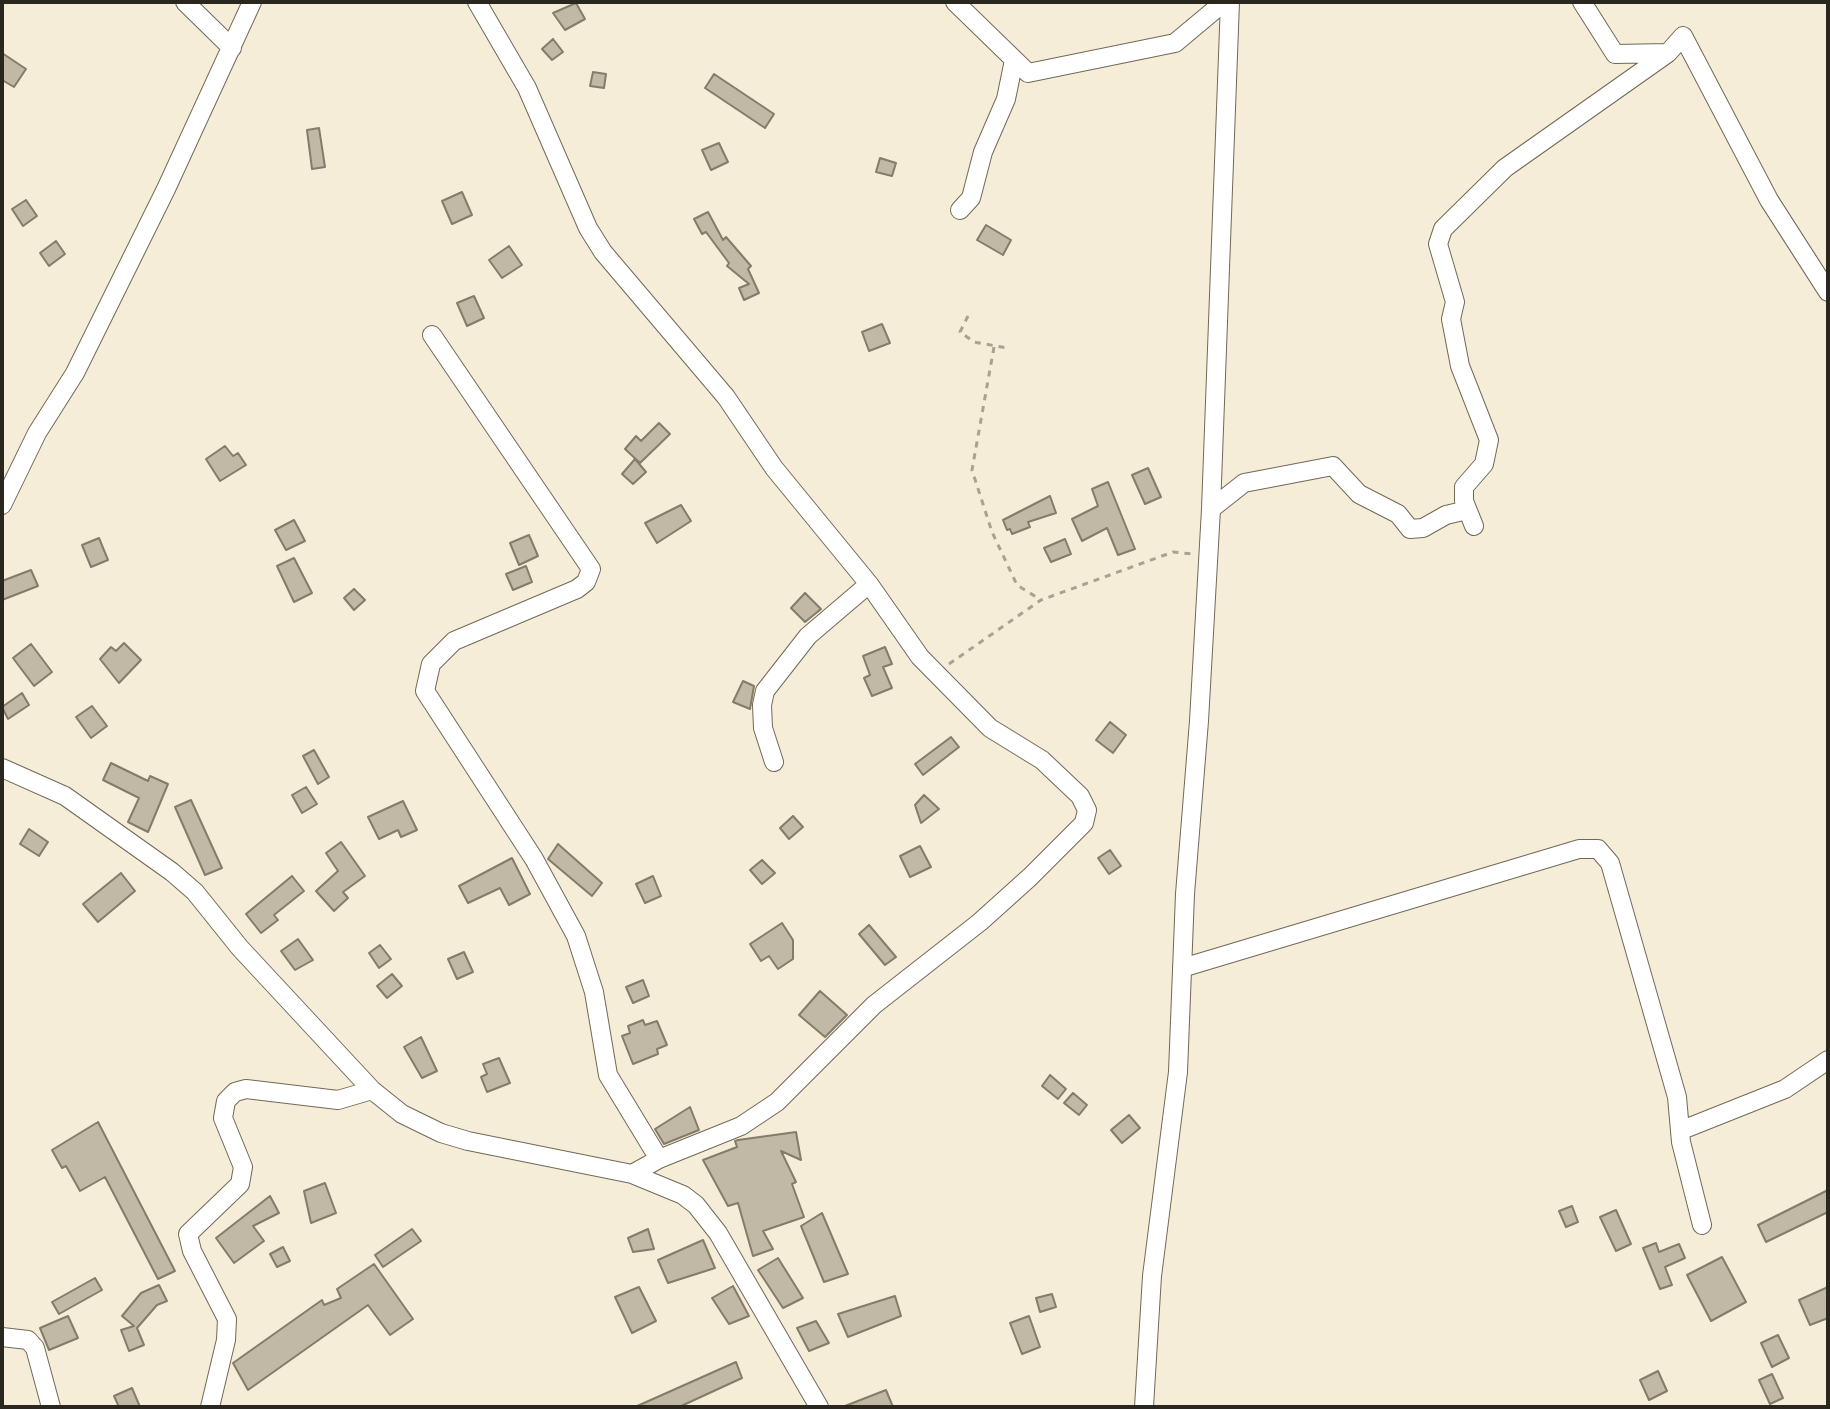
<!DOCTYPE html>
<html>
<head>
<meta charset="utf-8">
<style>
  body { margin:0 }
  #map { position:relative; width:1830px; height:1409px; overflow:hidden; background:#f6edd9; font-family:Karla,sans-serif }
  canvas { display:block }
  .frame { position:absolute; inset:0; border:4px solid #2a271f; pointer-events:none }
</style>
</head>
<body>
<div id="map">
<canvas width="1830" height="1409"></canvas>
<div class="frame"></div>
</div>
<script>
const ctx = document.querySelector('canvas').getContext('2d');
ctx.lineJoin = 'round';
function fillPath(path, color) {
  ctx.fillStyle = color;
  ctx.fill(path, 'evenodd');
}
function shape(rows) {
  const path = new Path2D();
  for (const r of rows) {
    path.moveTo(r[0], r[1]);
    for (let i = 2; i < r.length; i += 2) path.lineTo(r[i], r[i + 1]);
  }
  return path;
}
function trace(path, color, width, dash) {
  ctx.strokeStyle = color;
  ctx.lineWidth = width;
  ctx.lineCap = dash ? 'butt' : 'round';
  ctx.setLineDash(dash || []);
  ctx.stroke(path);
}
const building = shape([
  [576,3,585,19,565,30,553,13,576,3],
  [553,39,563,52,552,60,542,49,553,39],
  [2,53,26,69,14,87,2,80,2,53],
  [593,72,606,74,604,88,590,86,593,72],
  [714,74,774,114,765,128,705,88,714,74],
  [319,128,325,167,312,169,307,130,319,128],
  [719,143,728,162,711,170,702,150,719,143],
  [880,158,896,163,892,176,876,172,880,158],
  [462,192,472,215,452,224,442,201,462,192],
  [26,200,37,216,23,226,12,209,26,200],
  [708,212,723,240,726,237,751,266,748,269,759,293,744,300,739,288,749,284,727,266,729,263,706,232,702,234,694,219,708,212],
  [986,225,1011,240,1003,255,977,240,986,225],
  [56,241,65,254,49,266,40,253,56,241],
  [509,246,522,265,502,278,489,260,509,246],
  [474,296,484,318,467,326,457,303,474,296],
  [882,324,890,343,869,351,862,332,882,324],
  [659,423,670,434,640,463,625,449,636,436,641,441,659,423],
  [225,446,233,456,238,453,246,465,220,481,206,459,225,446],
  [635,459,646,472,633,484,622,474,635,459],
  [1148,468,1161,497,1145,504,1132,475,1148,468],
  [1108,482,1135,549,1118,555,1107,528,1082,541,1072,519,1098,506,1092,489,1108,482],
  [1050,496,1056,513,1028,522,1030,527,1012,534,1010,529,1007,530,1003,520,1050,496],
  [681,505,691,521,657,543,645,523,681,505],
  [294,520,305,541,286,550,275,530,294,520],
  [529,535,538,556,519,565,510,543,529,535],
  [99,538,108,560,91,567,82,545,99,538],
  [1065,539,1071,554,1051,562,1044,548,1065,539],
  [294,558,312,593,294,602,277,566,294,558],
  [526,566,532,582,513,590,506,574,526,566],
  [31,570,38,586,2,600,2,581,31,570],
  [354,589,365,600,354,610,344,598,354,589],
  [805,593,821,609,805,622,791,608,805,593],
  [124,643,141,660,119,683,100,659,111,647,116,651,124,643],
  [31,644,52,672,34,686,13,658,31,644],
  [885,647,892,664,883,667,892,688,872,696,864,678,870,675,863,656,885,647],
  [743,681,754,686,750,709,733,702,743,681],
  [22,693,29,705,8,719,2,707,22,693],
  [92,706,107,726,91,738,76,717,92,706],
  [1110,722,1126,735,1113,753,1096,740,1110,722],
  [951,737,959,747,923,775,915,764,951,737],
  [314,750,329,777,318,784,303,756,314,750],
  [111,763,148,781,150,776,168,784,148,832,128,822,139,798,103,780,111,763],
  [306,787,317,804,302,813,292,795,306,787],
  [924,795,939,809,921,823,915,805,924,795],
  [191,800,222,868,205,875,175,807,191,800],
  [403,801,417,830,401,837,398,830,379,839,368,817,403,801],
  [793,816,803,827,789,839,780,828,793,816],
  [29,829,48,842,39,856,20,844,29,829],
  [341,842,365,876,343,892,348,898,334,911,316,891,338,871,326,853,341,842],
  [558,844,602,883,592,896,548,859,558,844],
  [920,846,931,867,910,877,900,856,920,846],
  [1110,850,1121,866,1109,874,1098,858,1110,850],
  [512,858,530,894,509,905,500,888,468,903,459,886,512,858],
  [762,860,775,873,762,884,750,870,762,860],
  [121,873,135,891,98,922,83,904,121,873],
  [292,876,304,891,274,915,278,920,261,933,246,914,292,876],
  [653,876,661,896,645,903,636,884,653,876],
  [782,923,793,940,793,959,778,969,769,956,761,961,750,944,782,923],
  [869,925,896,957,885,965,859,934,869,925],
  [298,939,313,960,295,970,281,951,298,939],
  [380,945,391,959,379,968,369,953,380,945],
  [464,952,473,972,457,979,448,959,464,952],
  [392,974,402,986,387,998,377,986,392,974],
  [643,980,649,996,633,1003,626,987,643,980],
  [820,991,847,1015,825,1037,799,1015,820,991],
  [643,1020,645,1025,657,1021,667,1045,657,1049,658,1054,633,1064,622,1036,630,1033,628,1026,643,1020],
  [421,1037,437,1071,422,1078,404,1047,421,1037],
  [499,1058,510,1083,487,1092,481,1077,487,1074,483,1064,499,1058],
  [1050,1075,1066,1089,1058,1099,1042,1086,1050,1075],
  [1073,1093,1087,1105,1079,1115,1064,1103,1073,1093],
  [690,1107,699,1130,664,1144,655,1129,690,1107],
  [1129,1115,1140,1128,1122,1143,1111,1130,1129,1115],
  [98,1122,175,1271,158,1279,105,1177,80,1191,66,1166,62,1168,52,1150,98,1122],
  [796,1132,801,1160,781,1151,796,1182,792,1184,804,1217,763,1231,773,1249,753,1256,738,1203,728,1206,703,1160,737,1147,735,1141,738,1140,796,1132],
  [325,1183,336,1213,311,1223,304,1191,325,1183],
  [1828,1190,1828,1212,1766,1242,1758,1225,1828,1190],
  [270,1196,279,1213,253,1226,264,1241,234,1263,216,1238,270,1196],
  [1572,1206,1578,1222,1566,1227,1559,1211,1572,1206],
  [1616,1210,1631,1244,1616,1251,1600,1217,1616,1210],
  [822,1213,848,1274,824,1282,801,1226,822,1213],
  [412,1229,421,1241,383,1267,375,1255,412,1229],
  [648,1229,654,1249,633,1252,628,1238,648,1229],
  [703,1240,715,1268,668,1283,658,1260,703,1240],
  [1656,1243,1659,1252,1679,1244,1685,1258,1665,1267,1672,1285,1660,1289,1643,1248,1656,1243],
  [283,1247,290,1261,277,1267,270,1254,283,1247],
  [1722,1257,1746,1302,1711,1321,1687,1275,1722,1257],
  [778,1258,803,1298,783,1308,758,1270,778,1258],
  [374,1264,413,1319,390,1335,368,1305,248,1390,233,1363,322,1300,324,1305,341,1298,337,1289,374,1264],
  [95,1278,102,1290,59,1314,52,1302,95,1278],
  [159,1285,167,1301,157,1305,137,1328,144,1345,129,1351,121,1330,134,1326,122,1316,141,1293,159,1285],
  [733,1286,749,1316,729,1324,712,1298,733,1286],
  [639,1287,656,1321,632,1333,615,1297,639,1287],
  [1828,1287,1828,1318,1810,1325,1799,1300,1828,1287],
  [1052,1294,1056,1307,1040,1312,1036,1298,1052,1294],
  [895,1296,901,1316,848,1337,838,1314,895,1296],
  [68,1316,78,1338,49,1350,40,1328,68,1316],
  [1029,1316,1040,1347,1022,1354,1010,1323,1029,1316],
  [816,1321,829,1343,809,1351,797,1328,816,1321],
  [1778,1335,1789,1358,1772,1367,1761,1343,1778,1335],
  [736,1362,742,1378,679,1407,635,1407,736,1362],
  [1658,1371,1667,1391,1649,1400,1640,1380,1658,1371],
  [1772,1374,1783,1398,1770,1404,1759,1380,1772,1374],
  [132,1388,140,1407,119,1407,114,1396,132,1388],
  [886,1390,893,1407,845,1407,845,1406,886,1390]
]);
fillPath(building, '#c1b9a5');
trace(building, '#837c6a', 2);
const minor = shape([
  [185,2,232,48],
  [477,2,527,88,588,228,603,252,726,397,774,468,869,584,920,657,990,728,1042,760,1080,796,1087,810,1084,823,1030,877,980,922,874,1005,777,1102,741,1126,659,1159,632,1174],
  [955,2,1028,73,1175,43,1224,2],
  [1582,2,1615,54,1668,53],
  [960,210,971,198,983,152,1006,99,1014,60],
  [432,335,591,569,586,582,577,589,454,641,431,664,425,691,534,859,576,936,594,992,608,1075,659,1159],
  [2,505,37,433,75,373,166,189,252,2],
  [1211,509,1244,483,1333,466,1359,494,1398,514,1410,529,1423,528,1446,515,1467,510],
  [1474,526,1464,501,1464,487,1484,464,1489,440,1460,366,1451,319,1455,302,1438,244,1443,229,1505,168,1668,53,1683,36,1769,200,1828,292],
  [774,762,763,728,762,705,765,691,808,636,869,584],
  [2,768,65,796,172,872,195,892,240,948,372,1090,402,1114,441,1133,468,1141,632,1174,683,1195,696,1205,718,1233,819,1407],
  [1182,968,1579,849,1598,849,1610,863,1677,1097,1681,1142,1702,1225],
  [1682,1130,1785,1089,1828,1060],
  [2,1337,28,1340,35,1348,51,1407],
  [210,1407,226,1340,227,1319,192,1251,188,1234,240,1184,243,1167,223,1118,226,1101,235,1092,246,1089,338,1100,372,1090],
  [1144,1407,1152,1276,1178,1072,1185,894,1199,721,1211,509,1230,2]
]);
trace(minor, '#716957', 20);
trace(shape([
  [968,316,960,332,974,342,1007,348],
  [994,347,972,470,992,532,1017,585,1041,600],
  [949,664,1041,600,1173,552,1193,554]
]), '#a9a293', 3, [6, 6]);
trace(minor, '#fff', 18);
</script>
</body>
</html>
